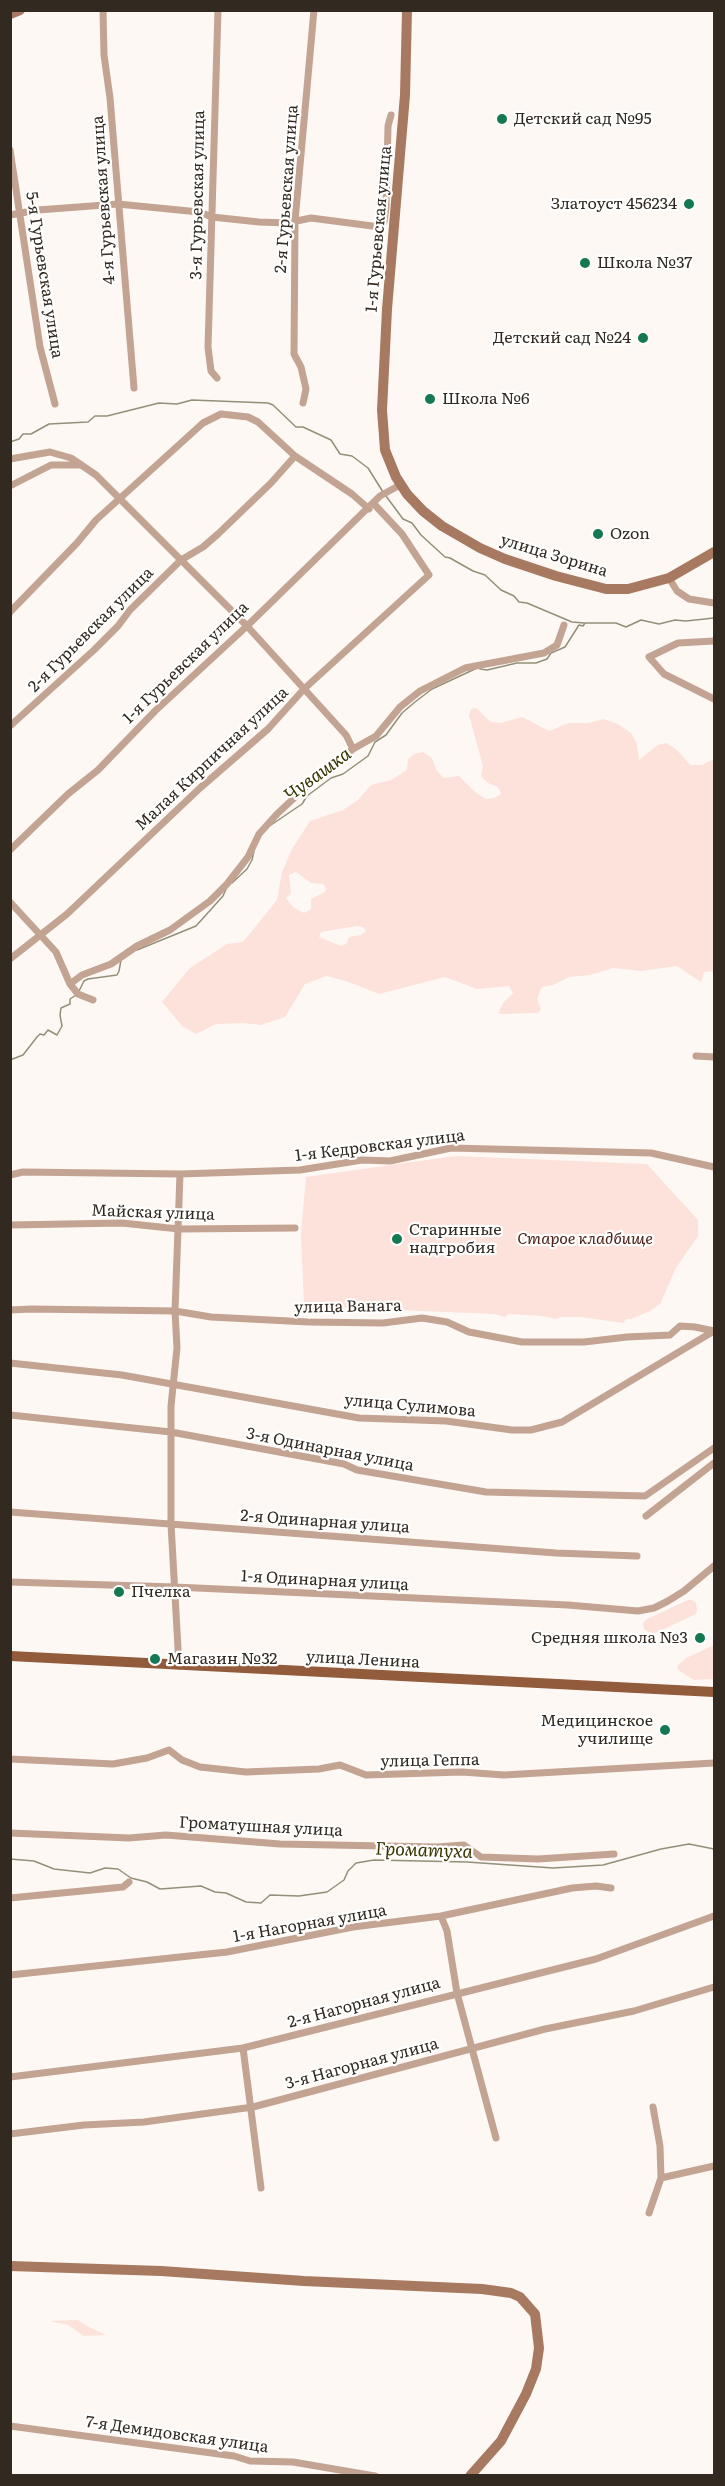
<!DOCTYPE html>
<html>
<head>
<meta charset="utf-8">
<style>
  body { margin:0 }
  #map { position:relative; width:725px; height:2486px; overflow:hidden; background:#fdf8f4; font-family:Literata,serif }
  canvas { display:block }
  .frame { position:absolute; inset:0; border:12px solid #322a21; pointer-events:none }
</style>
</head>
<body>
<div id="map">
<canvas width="725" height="2486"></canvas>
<div class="frame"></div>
</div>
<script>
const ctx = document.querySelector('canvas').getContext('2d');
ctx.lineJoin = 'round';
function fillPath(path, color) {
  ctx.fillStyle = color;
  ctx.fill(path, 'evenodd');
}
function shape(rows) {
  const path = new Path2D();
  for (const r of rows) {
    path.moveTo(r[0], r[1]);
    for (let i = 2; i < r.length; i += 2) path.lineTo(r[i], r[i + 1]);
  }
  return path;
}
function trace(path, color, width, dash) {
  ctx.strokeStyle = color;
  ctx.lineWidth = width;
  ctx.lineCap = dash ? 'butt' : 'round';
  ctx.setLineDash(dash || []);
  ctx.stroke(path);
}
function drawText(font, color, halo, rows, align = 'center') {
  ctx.font = font + ' Literata,serif';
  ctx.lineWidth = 4.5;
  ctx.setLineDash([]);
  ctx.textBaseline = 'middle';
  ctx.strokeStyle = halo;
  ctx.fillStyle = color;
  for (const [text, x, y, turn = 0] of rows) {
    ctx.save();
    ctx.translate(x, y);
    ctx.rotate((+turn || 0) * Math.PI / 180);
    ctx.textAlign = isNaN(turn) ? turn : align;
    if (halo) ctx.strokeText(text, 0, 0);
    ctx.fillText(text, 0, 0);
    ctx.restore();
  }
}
fillPath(shape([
  [476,708,491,722,500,723,522,717,549,731,569,723,589,723,603,719,618,724,631,733,637,744,639,760,658,745,666,743,676,749,690,765,702,765,714,759,714,971,704,972,701,982,677,966,642,971,613,968,590,975,569,977,553,985,542,987,537,999,541,1009,538,1013,502,1014,498,1013,504,1002,513,993,509,986,477,989,445,977,379,994,346,981,326,976,305,984,285,1017,261,1025,243,1023,216,1024,196,1034,182,1026,162,1002,190,968,227,944,243,942,277,900,282,872,292,849,310,821,343,810,358,800,371,785,391,780,407,770,408,759,414,754,423,752,432,758,437,771,444,778,459,776,475,792,486,799,494,798,501,794,498,787,488,783,481,776,483,766,469,715,471,709],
  [296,872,311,883,323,884,326,888,325,892,311,899,311,909,304,913,294,908,286,898,291,893,289,875],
  [357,926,363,927,366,931,361,935,349,937,346,944,341,946,319,937,321,932],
  [455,1156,647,1164,698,1220,698,1236,676,1268,660,1304,650,1311,631,1319,626,1319,623,1323,581,1317,560,1317,556,1319,542,1316,508,1314,505,1317,495,1314,304,1306,301,1234,306,1177],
  [688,1600,692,1600,696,1603,697,1612,694,1615,653,1634,644,1629,643,1623,647,1619],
  [714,1645,714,1679,694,1680,678,1670,677,1666,686,1658],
  [78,2320,87,2326,106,2335,84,2336,68,2325,49,2321]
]), '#fde1db');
trace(shape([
  [10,442,19,439,23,434,31,434,49,424,88,422,95,416,107,416,159,403,177,404,192,400,268,403,273,405,296,427,303,427,331,440,340,454,352,456,368,468,383,492],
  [386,496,403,519,412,523,421,535,445,557,450,558,473,571,485,575,501,590,514,596,519,602,527,603,572,622,584,623],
  [480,669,487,670,517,663,536,663,547,659,551,653,565,647,579,625,583,626,585,623,616,623,626,627,641,620,659,624,675,620,686,621,714,618],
  [271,825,302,804,307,796,331,778,343,774,368,756,375,742,386,735,402,713,415,702,432,689,475,669],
  [232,883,247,869,252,860,254,851],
  [137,950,196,926,223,896,226,889],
  [79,991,84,981,88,979,117,975,119,971,121,960],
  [10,1060,23,1055,37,1037,40,1034,44,1035,48,1030,57,1035,62,1026,60,1015,61,1008,70,1004,70,999,76,995],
  [10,1859,34,1861,54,1869,90,1873,105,1868,118,1869,131,1878,147,1882,160,1889,201,1886,215,1892,226,1893,246,1902,261,1903,270,1895,299,1896,327,1892,344,1880,348,1871,356,1863,374,1860,467,1862,553,1868,603,1865,661,1849,689,1844,714,1849]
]), '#939079', 1.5);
trace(shape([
  [103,10,104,55,110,98,134,388],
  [10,150,40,347,55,404],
  [10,215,38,210,118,204,199,212,212,217,259,222,287,223,311,218,380,227,384,222,386,208,388,126,391,115],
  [217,378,211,371,208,347,218,10],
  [303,403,306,389,301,367,294,354,295,221,314,10],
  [10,459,50,452,71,458,96,475,247,626,346,735,353,749],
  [10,486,51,465,81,465],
  [669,578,677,591,689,599,714,603],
  [10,612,77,543,96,520,203,423,221,414,248,417,258,422,295,456,352,494,369,509],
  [714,641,678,643,649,657,664,674,714,699],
  [10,726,94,650,118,626,130,610,181,560,203,547,218,534,271,483,295,456],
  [10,850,68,794,98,770,155,711,247,626,380,496,400,485],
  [10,902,56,952,70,984,78,994,93,1000],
  [10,959,67,914,200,788,268,729,304,689,429,575,402,534,374,504],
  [70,984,82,975,111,964,137,946,170,930,210,901,227,884,248,857,259,834,277,814,309,784,353,749,376,736,400,707,420,691,465,668,544,653,557,645,564,625],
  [696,1056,714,1057],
  [10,1175,23,1172,180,1174,300,1170,362,1160,390,1161,451,1148,651,1153,714,1167],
  [10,1225,122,1223,179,1229,295,1228],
  [10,1310,31,1309,175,1311,211,1317,308,1322,383,1323,422,1318,447,1322,469,1332,522,1342,584,1342,627,1337,670,1335,680,1326,695,1327,714,1331],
  [10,1363,122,1375,359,1418,446,1421,512,1430,531,1430,562,1422,714,1331],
  [10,1415,171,1432,344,1464,357,1470,486,1492,645,1496,714,1448],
  [10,1512,556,1553,637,1556],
  [646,1516,714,1463],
  [10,1582,175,1587,568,1605,638,1611,654,1608,668,1601,684,1591,714,1566],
  [179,1666,171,1524,171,1406,177,1348,175,1311,180,1174],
  [10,1759,113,1764,147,1758,169,1750,182,1760,200,1767,246,1772,319,1769,340,1765,366,1775,462,1772,504,1775,714,1763],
  [10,1833,129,1838,166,1835,280,1844,437,1847,464,1845,481,1857,538,1859,614,1854],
  [10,1898,123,1887,129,1882],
  [441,1916,447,1931,457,1993,496,2138],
  [10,1975,227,1952,353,1927,441,1916,572,1888,596,1886,611,1888],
  [243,2048,261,2188],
  [10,2077,243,2048,596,1959,714,1916],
  [653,2107,660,2146,661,2178],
  [10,2134,84,2125,144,2122,253,2107,545,2029,634,2011,714,1987],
  [649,2213,661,2178,714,2166],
  [10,2426,234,2456,250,2461,293,2462,375,2476]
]), '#c3a392', 7);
trace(shape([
  [407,10,405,95,387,309,382,410,385,450,396,477,407,494,423,511,442,526,480,548,505,559,556,576,606,589,628,589,669,578,714,552],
  [10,14,20,10],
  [10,2266,161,2271,304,2281,482,2289,511,2293,520,2297,535,2314,539,2348,536,2369,526,2394,501,2441,470,2476]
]), '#a77960', 10);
trace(shape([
  [10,1656,714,1692]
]), '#925b3b', 10);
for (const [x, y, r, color] of [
  [502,119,6,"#147952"],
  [689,204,6,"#147952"],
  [585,263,6,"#147952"],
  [643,338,6,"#147952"],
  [430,399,6,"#147952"],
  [598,534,6,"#147952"],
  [397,1239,6,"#147952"],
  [119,1592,6,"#147952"],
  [700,1638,6,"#147952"],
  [155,1659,6,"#147952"],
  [665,1730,6,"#147952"]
]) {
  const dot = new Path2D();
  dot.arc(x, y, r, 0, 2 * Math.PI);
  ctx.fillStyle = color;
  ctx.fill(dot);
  trace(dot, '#fff', 2);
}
drawText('16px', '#322a21', '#fff', [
  ["Детский сад №95",514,119],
  ["Златоуст 456234",677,204,"right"],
  ["Школа №37",597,263],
  ["Детский сад №24",631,338,"right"],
  ["Школа №6",442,399],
  ["Ozon",610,534],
  ["Старинные",409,1230],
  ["надгробия",409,1248],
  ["Пчелка",131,1592],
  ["Средняя школа №3",688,1638,"right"],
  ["Магазин №32",167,1659],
  ["Медицинское",653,1721,"right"],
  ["училище",653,1739,"right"]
], 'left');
drawText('16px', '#322a21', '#fff', [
  ["2-я Гурьевская улица",287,189,-86],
  ["3-я Гурьевская улица",198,195,-89],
  ["4-я Гурьевская улица",104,200,-94],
  ["1-я Гурьевская улица",379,229,-85],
  ["5-я Гурьевская улица",44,275,81],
  ["улица Зорина",554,556,17],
  ["2-я Гурьевская улица",91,630,-45],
  ["1-я Гурьевская улица",186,663,-44],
  ["Малая Кирпичная улица",212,759,-43],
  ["1-я Кедровская улица",380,1146,-7],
  ["Майская улица",153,1213,2],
  ["улица Ванага",348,1307,-1],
  ["улица Сулимова",410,1406,5],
  ["3-я Одинарная улица",330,1450,11],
  ["2-я Одинарная улица",325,1522,4],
  ["1-я Одинарная улица",325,1581,3],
  ["улица Ленина",363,1660,3],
  ["улица Геппа",430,1761,-1],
  ["Громатушная улица",261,1827,3],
  ["1-я Нагорная улица",310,1924,-10],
  ["2-я Нагорная улица",364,2003,-15],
  ["3-я Нагорная улица",362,2064,-15],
  ["7-я Демидовская улица",177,2435,8]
]);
drawText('italic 16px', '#4f221a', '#fff', [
  ["Старое кладбище",585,1239]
]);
drawText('italic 18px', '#393600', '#fff', [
  ["Чувашка",318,775,-36],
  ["Громатуха",424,1851,2]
]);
</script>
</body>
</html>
